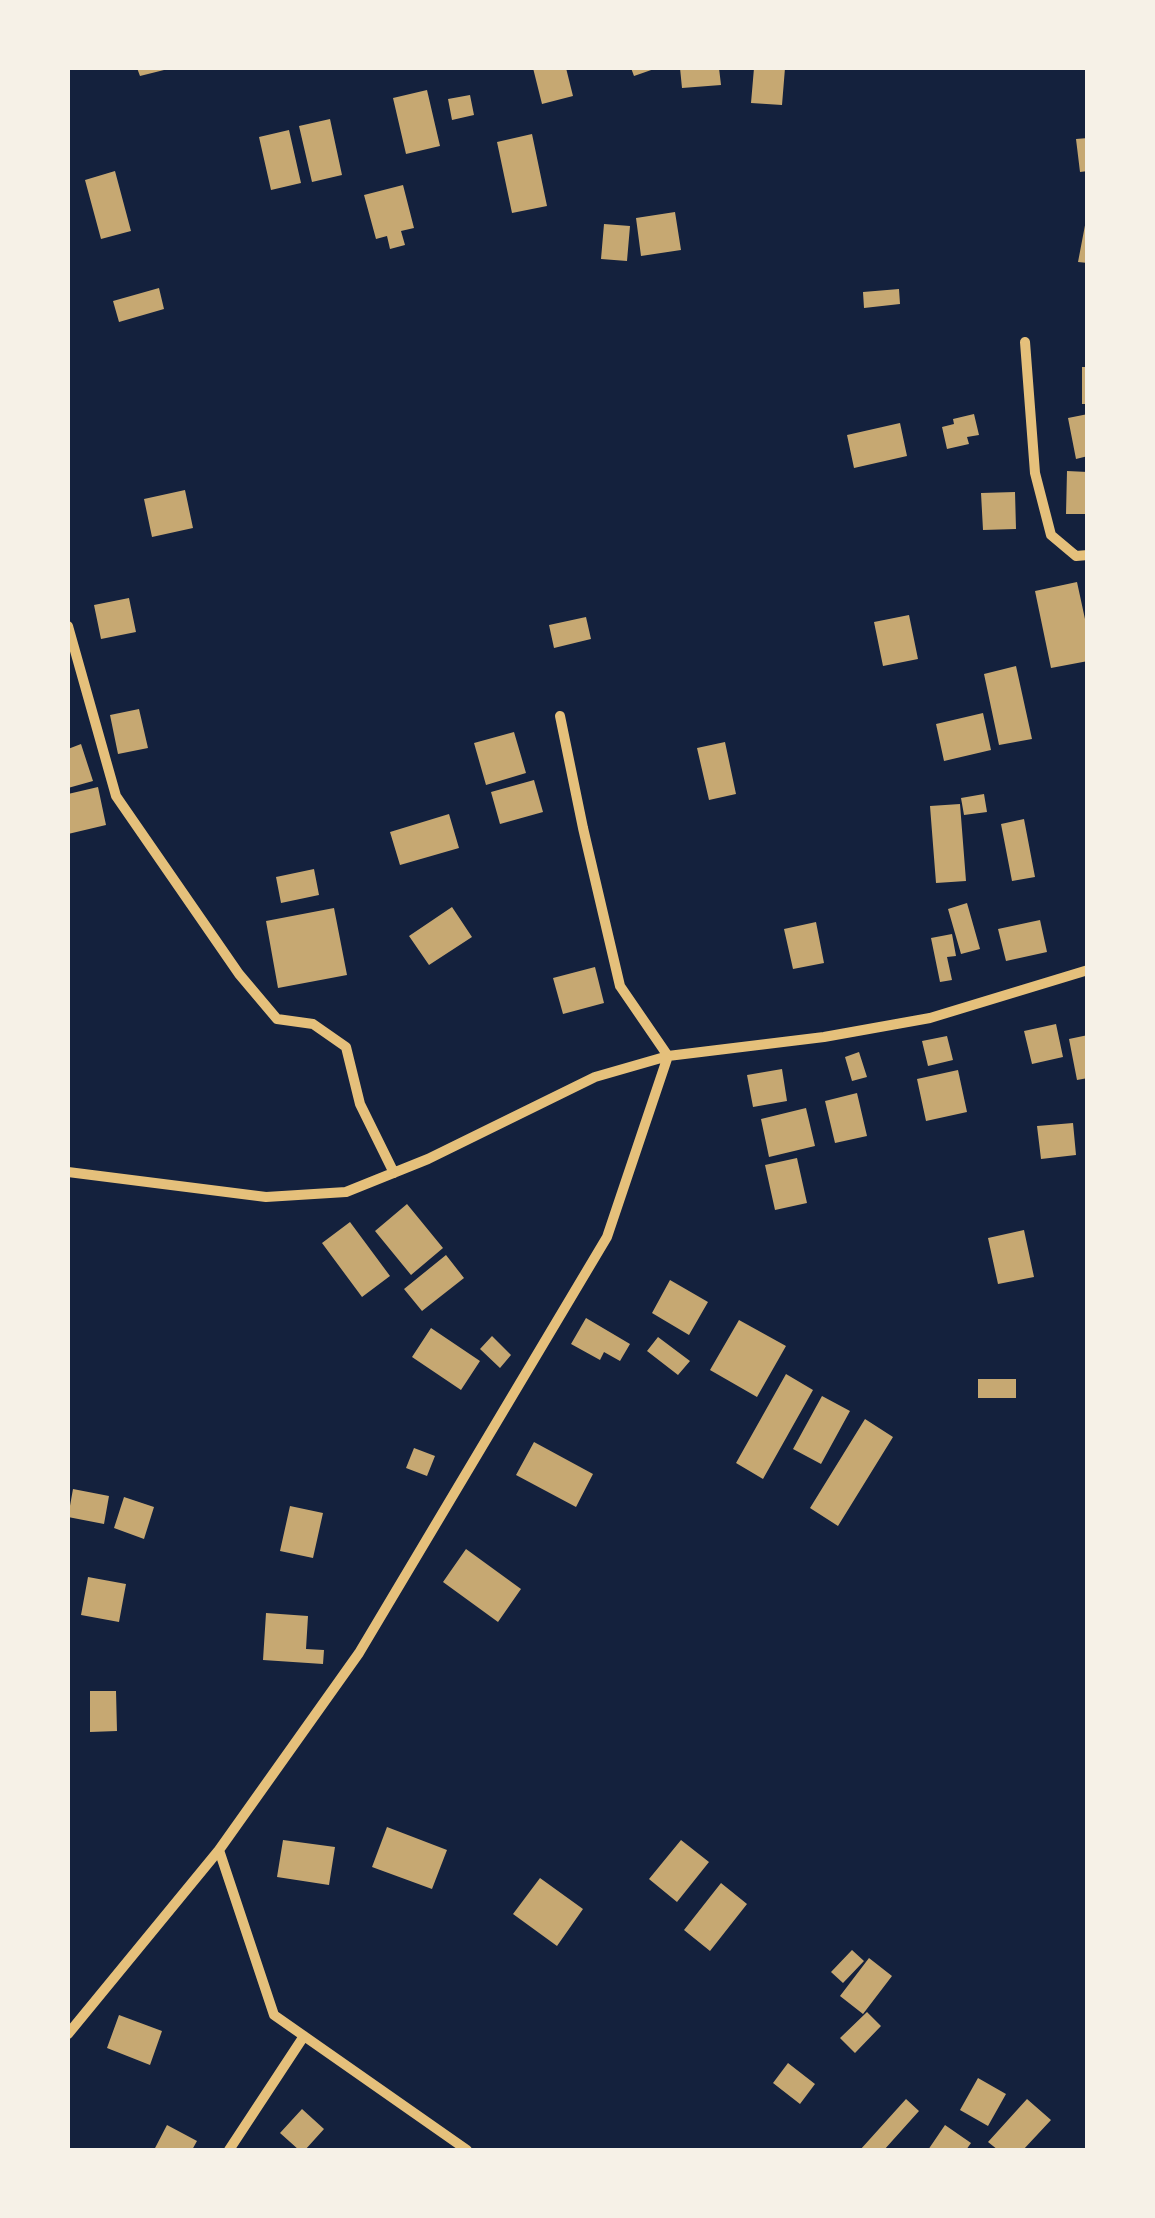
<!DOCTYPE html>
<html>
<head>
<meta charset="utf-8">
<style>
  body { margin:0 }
  #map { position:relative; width:1155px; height:2218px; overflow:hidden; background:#14213d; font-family:"Varela Round",sans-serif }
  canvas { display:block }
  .frame { position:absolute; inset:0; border:70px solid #f6f1e7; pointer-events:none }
</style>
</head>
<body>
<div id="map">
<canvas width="1155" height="2218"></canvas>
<div class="frame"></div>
</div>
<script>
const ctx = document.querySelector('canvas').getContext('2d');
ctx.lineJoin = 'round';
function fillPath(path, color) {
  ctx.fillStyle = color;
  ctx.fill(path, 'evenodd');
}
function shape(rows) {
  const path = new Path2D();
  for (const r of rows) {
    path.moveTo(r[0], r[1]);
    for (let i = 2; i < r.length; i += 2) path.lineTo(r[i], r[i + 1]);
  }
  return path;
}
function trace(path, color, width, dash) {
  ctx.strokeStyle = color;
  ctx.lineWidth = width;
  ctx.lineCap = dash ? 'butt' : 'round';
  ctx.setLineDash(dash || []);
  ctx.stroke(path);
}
fillPath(shape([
  [137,68,168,68,168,69,140,76],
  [533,68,566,68,573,96,542,104],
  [631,68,657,68,634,76],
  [680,68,719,68,721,85,682,88],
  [754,68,785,68,782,105,751,103],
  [427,90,440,146,406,154,393,98],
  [470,95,474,115,452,120,448,99],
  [330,119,342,175,312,182,299,126],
  [289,130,301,183,271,190,259,137],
  [532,134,547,206,512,213,497,142],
  [1088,138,1088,171,1080,172,1076,139],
  [115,171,131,231,101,239,85,180],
  [403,185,414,228,401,231,405,245,390,249,387,236,376,239,364,195],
  [675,212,681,250,641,256,636,218],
  [1086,220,1088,220,1088,263,1078,262],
  [604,224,630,226,627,261,601,259],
  [159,288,164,309,119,322,113,301],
  [899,289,900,304,864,308,863,292],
  [1082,367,1088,367,1088,404,1082,404],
  [974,414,979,435,967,437,969,444,947,449,942,427,954,424,953,419],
  [1088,414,1088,456,1076,459,1068,418],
  [900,423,907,456,854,468,847,435],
  [1067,471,1088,472,1088,514,1066,514],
  [185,490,193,528,152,537,144,499],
  [1015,492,1016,529,983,530,981,493],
  [1077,582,1088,633,1088,661,1051,668,1035,591],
  [129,598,136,632,101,639,94,605],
  [909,615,918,659,883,666,874,622],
  [586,617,591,639,554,648,549,625],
  [1016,666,1032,739,999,745,984,674],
  [139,709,148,748,118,754,110,715],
  [983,713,991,750,944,761,936,724],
  [514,732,526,773,486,785,474,743],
  [725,742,736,794,709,800,697,748],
  [81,744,93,781,68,788,68,749],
  [534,780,543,812,500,824,491,792],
  [98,787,106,825,68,834,68,794],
  [984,794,987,812,964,815,961,798],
  [960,804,966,881,936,883,930,806],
  [449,814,459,848,400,865,390,832],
  [1024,819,1035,877,1012,881,1001,824],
  [314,869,319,895,281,903,276,877],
  [967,903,980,949,961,954,948,909],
  [452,907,472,937,429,965,409,936],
  [334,908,347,975,278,988,266,921],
  [1040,920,1047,952,1006,961,998,929],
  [816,922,824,963,793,969,784,929],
  [952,934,956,956,947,957,952,980,940,982,931,938],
  [595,967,604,1003,563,1014,553,978],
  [1056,1024,1063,1057,1032,1064,1024,1031],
  [1088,1035,1088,1078,1077,1080,1069,1039],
  [947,1036,953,1060,928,1066,922,1041],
  [859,1052,867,1077,852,1081,845,1057],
  [782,1069,787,1101,753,1107,747,1075],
  [958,1070,967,1112,926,1121,917,1079],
  [857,1093,867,1136,835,1143,825,1101],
  [806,1108,815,1146,769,1157,761,1119],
  [1073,1123,1076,1155,1041,1159,1037,1126],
  [797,1158,807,1203,775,1210,765,1165],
  [407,1204,443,1248,411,1275,375,1231],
  [350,1222,390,1276,362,1297,322,1243],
  [1024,1230,1034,1277,998,1284,988,1238],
  [446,1255,464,1278,422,1311,404,1289],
  [670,1280,708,1302,689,1335,652,1313],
  [586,1318,630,1344,620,1361,604,1352,600,1360,571,1344],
  [739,1320,786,1346,757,1397,710,1370],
  [431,1328,480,1361,461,1390,412,1357],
  [492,1336,511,1355,500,1368,480,1349],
  [658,1337,690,1361,678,1375,647,1351],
  [786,1374,813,1390,763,1479,736,1463],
  [978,1379,1016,1379,1016,1398,978,1398],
  [822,1396,850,1411,821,1464,793,1449],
  [865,1419,893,1437,838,1526,810,1508],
  [534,1442,593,1474,576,1507,516,1475],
  [414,1448,435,1456,427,1476,406,1468],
  [73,1489,109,1496,104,1524,68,1517],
  [124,1497,154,1507,144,1539,114,1528],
  [290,1506,323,1513,313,1558,280,1551],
  [466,1549,521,1589,498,1622,443,1582],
  [88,1577,126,1584,119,1622,81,1615],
  [266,1613,308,1616,306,1649,324,1650,323,1664,263,1660],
  [90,1691,116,1691,117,1731,90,1732],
  [387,1827,447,1850,432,1889,372,1867],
  [283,1840,335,1847,329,1885,277,1877],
  [681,1840,709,1862,677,1902,649,1879],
  [540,1878,583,1909,557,1946,513,1914],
  [721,1883,747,1904,710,1951,684,1930],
  [852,1950,864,1961,843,1983,831,1972],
  [869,1958,892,1976,863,2014,840,1996],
  [867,2012,881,2026,855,2053,840,2038],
  [119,2015,162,2031,150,2065,107,2048],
  [788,2063,815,2084,800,2104,773,2083],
  [978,2078,1006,2094,988,2126,960,2110],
  [906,2099,919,2111,884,2150,860,2150],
  [1027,2099,1051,2120,1023,2150,998,2150,988,2142],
  [302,2109,324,2129,305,2150,299,2150,280,2133],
  [167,2125,197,2141,192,2150,154,2150],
  [945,2125,971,2143,966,2150,928,2150]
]), '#c6a872');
trace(shape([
  [1025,342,1035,473,1051,535,1076,556,1088,555],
  [68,626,116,796,239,974,277,1019,313,1024,346,1047,360,1104,394,1173],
  [68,1172,266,1197,346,1192,428,1159,595,1077,668,1056,824,1037,930,1018,1088,970],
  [219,1850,274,2015,467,2150],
  [68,2034,219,1850,359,1653,607,1237,668,1056,620,986,583,828,560,716],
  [229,2150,304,2036]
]), '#e5c07b', 10);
</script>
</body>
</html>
